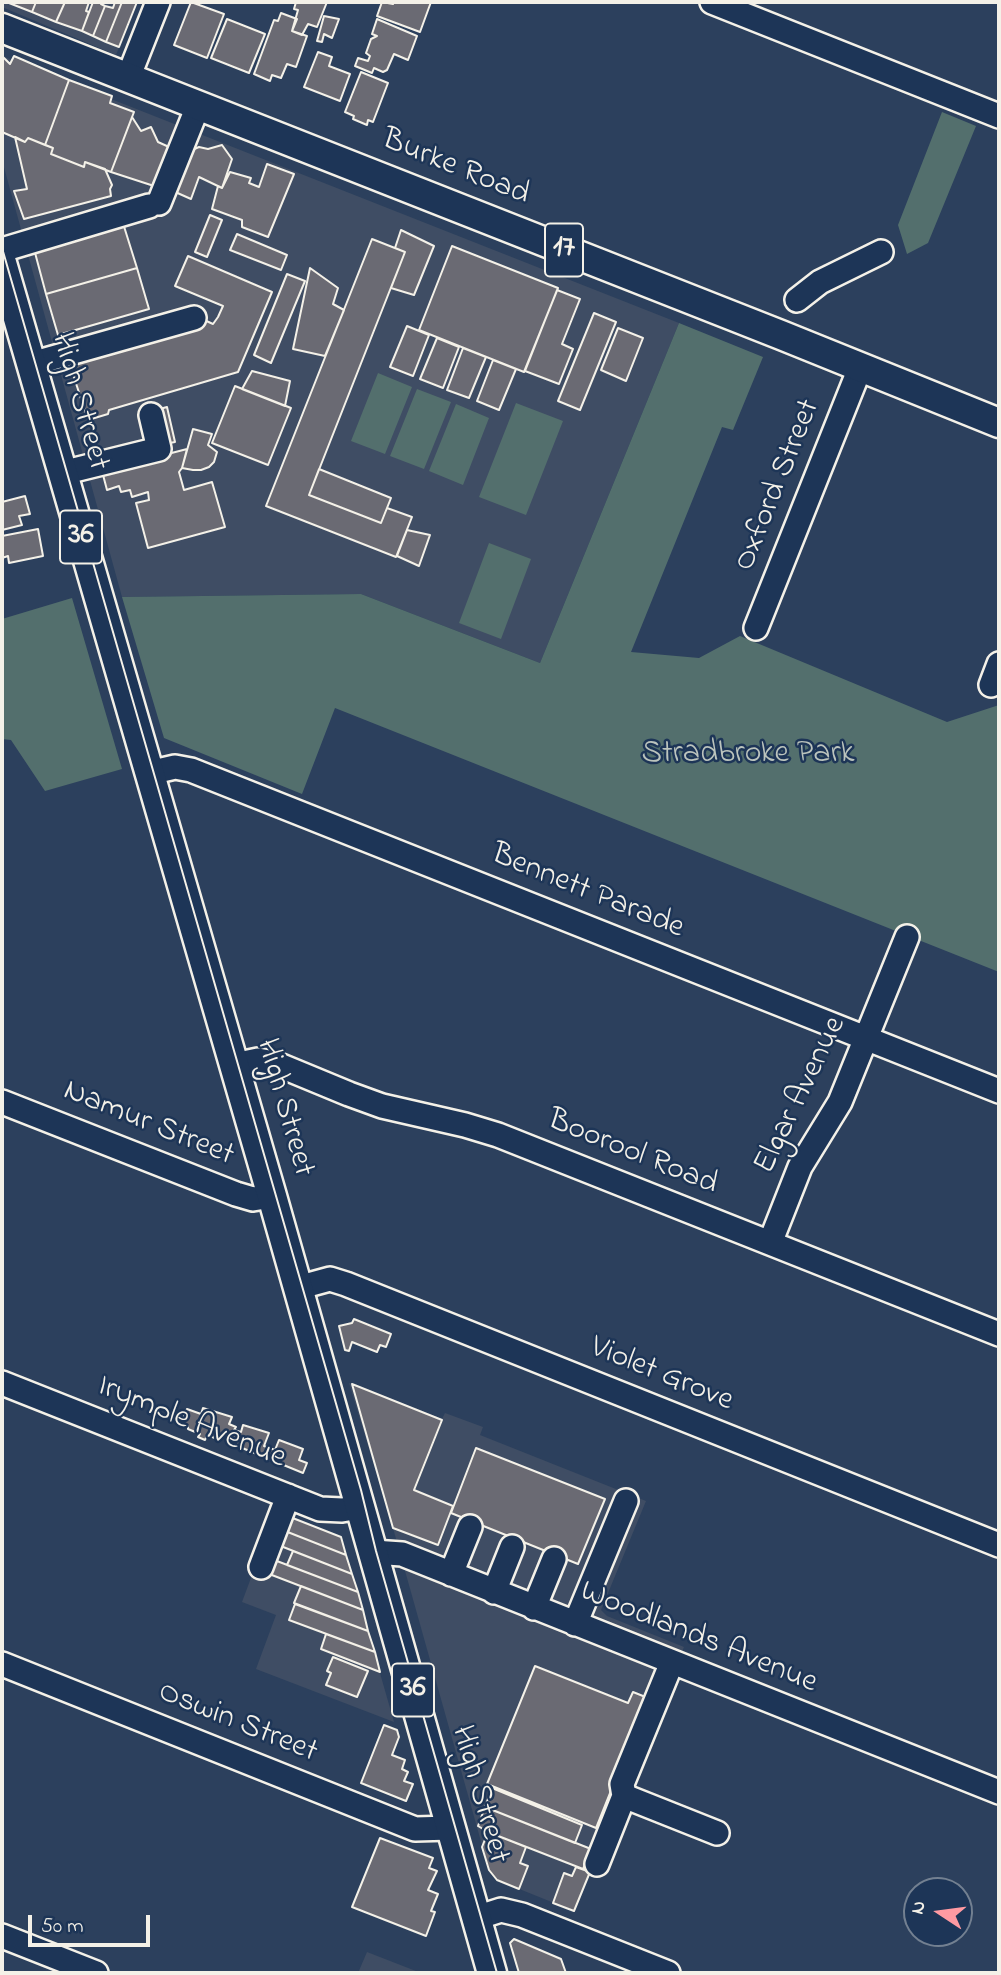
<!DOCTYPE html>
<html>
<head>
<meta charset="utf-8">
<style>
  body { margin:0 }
  #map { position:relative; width:1001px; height:1975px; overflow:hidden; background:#2c405d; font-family:"Indie Flower",sans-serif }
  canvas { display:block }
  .frame { position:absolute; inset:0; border:4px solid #f4f1e8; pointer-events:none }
  .north { position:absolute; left:903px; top:1877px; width:70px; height:70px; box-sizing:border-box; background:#1d3557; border:2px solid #738091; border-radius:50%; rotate:283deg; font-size:19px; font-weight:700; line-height:28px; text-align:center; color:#f4f1e8 }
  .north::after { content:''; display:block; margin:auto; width:24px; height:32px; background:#ff9aa2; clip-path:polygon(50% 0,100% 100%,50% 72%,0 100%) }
  .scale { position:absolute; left:28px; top:1915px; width:122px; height:32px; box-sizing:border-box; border:4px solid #f4f1e8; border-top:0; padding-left:9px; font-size:21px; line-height:24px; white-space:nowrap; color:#f4f1e8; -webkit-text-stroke:5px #1d3557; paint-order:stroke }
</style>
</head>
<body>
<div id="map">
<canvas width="1001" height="1975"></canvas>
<div class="frame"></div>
<div class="north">N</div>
<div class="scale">50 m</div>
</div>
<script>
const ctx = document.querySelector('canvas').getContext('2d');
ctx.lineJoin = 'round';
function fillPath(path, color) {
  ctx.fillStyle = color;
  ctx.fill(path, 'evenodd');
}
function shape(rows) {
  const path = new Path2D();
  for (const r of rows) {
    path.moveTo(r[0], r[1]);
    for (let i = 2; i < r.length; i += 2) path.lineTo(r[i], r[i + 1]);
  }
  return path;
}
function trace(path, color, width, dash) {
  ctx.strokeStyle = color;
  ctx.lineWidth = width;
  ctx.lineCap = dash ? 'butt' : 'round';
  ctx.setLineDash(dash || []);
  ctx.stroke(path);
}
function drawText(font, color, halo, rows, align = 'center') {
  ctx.font = font + ' "Indie Flower",sans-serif';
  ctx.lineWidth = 5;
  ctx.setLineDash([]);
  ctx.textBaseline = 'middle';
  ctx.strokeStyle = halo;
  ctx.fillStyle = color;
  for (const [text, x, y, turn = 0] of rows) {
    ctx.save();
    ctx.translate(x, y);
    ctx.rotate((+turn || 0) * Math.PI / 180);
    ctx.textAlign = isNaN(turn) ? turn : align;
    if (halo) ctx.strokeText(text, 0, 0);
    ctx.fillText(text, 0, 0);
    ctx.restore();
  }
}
fillPath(shape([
  [2,2,137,2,116,55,2,7],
  [2,56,679,323,540,663,361,594,122,597,2,160],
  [349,1383,442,1419,445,1413,483,1427,480,1435,646,1501,601,1610,607,1616,684,1647,605,1833,574,1911,497,1880,489,1870,393,1528],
  [276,1511,341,1537,394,1722,256,1669,276,1615,242,1602],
  [367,1952,421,1973,358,1973]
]), '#3f4d64');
fillPath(shape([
  [942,112,976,126,928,243,907,254,898,225],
  [679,323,763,357,733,430,722,427,631,652,699,658,740,636,947,722,999,705,999,972,335,708,302,794,164,738,122,597,361,594,540,663],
  [378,373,412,387,385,454,351,441],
  [417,389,451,402,424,469,390,456],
  [516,403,563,421,526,515,479,497],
  [456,404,489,418,463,485,429,471],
  [489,543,531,559,501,639,459,623],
  [72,598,122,769,45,791,11,740,2,739,2,619]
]), '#536f6d');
const building = shape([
  [9,2,36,2,32,12,9,3,9,2],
  [36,2,65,2,56,22,32,12,36,2],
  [65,2,89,2,86,11,89,12,82,31,56,22,65,2],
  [93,2,102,2,101,4,105,6,93,36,82,31,93,2],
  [115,2,122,2,106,42,93,36,105,6,113,8,115,2],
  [122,2,137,2,119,47,106,42,122,2],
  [191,2,224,14,207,58,174,45,191,2],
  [296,2,327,2,317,27,308,24,302,35,292,31,298,10,294,9,296,2],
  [382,2,393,4,394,2,431,2,420,32,377,16,382,2],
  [281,13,297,19,292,31,307,36,296,67,287,64,281,78,272,75,270,81,254,74,274,20,278,21,281,13],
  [324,16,339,19,332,38,324,34,322,42,317,41,324,16],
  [227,19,265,34,249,73,211,58,227,19],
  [377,19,417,36,408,60,394,54,387,70,383,72,374,68,372,73,355,66,358,58,368,61,370,56,366,53,371,39,377,36,372,34,377,19],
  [318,52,332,57,329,66,350,74,340,101,304,87,318,52],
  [2,56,10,64,14,56,69,80,45,145,28,138,25,142,2,132,2,56],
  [361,72,388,83,373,122,368,120,367,125,353,119,354,116,345,112,361,72],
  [69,80,112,96,110,103,134,112,111,172,85,162,84,167,51,154,53,148,45,145,69,80],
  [132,117,141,131,151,127,158,142,169,147,154,186,111,172,132,117],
  [15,137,25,142,28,138,53,148,51,154,84,167,85,162,105,169,112,185,110,189,111,196,24,219,14,191,27,189,15,137],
  [222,145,232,159,222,188,199,177,191,199,173,191,192,150,199,147,208,149,222,145],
  [267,164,294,174,268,237,242,227,242,220,212,209,218,186,222,188,230,172,251,178,249,183,259,187,267,164],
  [210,215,222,220,207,257,195,252,210,215],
  [122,220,137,268,46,294,34,249,122,220],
  [401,230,434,246,414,295,391,288,405,252,395,248,401,230],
  [237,234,287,255,281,270,230,250,237,234],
  [372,239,405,252,309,495,381,523,387,508,412,517,396,557,266,506,372,239],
  [452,246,558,288,524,372,419,330,452,246],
  [188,256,272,292,238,372,109,410,108,414,88,420,68,359,202,319,213,324,218,317,223,306,175,286,188,256],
  [137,268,149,309,58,335,46,294,137,268],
  [310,268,338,288,333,304,344,310,325,356,293,349,310,268],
  [287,274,305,281,271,363,254,355,287,274],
  [557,290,580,299,562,344,573,349,559,384,525,371,557,290],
  [594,313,616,322,580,410,558,401,594,313],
  [407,326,429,335,413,376,390,367,407,326],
  [618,328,643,338,626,381,601,370,618,328],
  [437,338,459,347,443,388,420,379,437,338],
  [463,348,486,357,469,398,447,390,463,348],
  [493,360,516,369,499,410,477,401,493,360],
  [252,371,290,381,285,406,242,389,252,371],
  [235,386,291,408,268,465,212,443,235,386],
  [167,407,175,442,165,444,156,410,167,407],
  [193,429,212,434,208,445,217,452,214,462,209,467,201,470,193,470,182,468,193,429],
  [187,449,182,468,179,472,184,490,212,482,225,527,148,548,136,503,149,500,148,492,132,497,130,490,121,492,119,486,107,490,102,471,187,449],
  [319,469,391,498,381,523,309,495,319,469],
  [25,496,30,514,19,516,22,525,2,530,2,502,25,496],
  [38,529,43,556,9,563,8,556,2,558,2,536,38,529],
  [407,530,430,535,419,566,397,556,407,530],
  [354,1319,391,1334,386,1347,380,1345,377,1352,352,1342,349,1351,345,1350,339,1326,352,1323,354,1319],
  [352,1384,442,1420,414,1490,453,1506,438,1545,393,1528,352,1384],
  [203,1408,232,1417,229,1424,236,1427,234,1430,241,1432,243,1425,269,1433,264,1446,275,1450,279,1440,303,1449,299,1460,307,1463,303,1473,230,1443,232,1439,222,1435,220,1440,207,1435,205,1440,198,1437,200,1434,188,1429,188,1426,181,1423,187,1409,201,1414,203,1408],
  [476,1448,605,1499,578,1564,451,1513,476,1448],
  [285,1515,341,1537,346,1555,280,1529,285,1515],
  [280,1529,346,1555,352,1574,273,1543,280,1529],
  [293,1551,352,1574,358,1592,287,1565,293,1551],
  [269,1558,358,1592,363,1610,264,1572,269,1558],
  [301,1586,363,1610,368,1631,294,1603,301,1586],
  [295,1604,368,1631,375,1652,289,1620,295,1604],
  [326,1634,375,1652,380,1672,321,1649,326,1634],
  [333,1657,368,1671,357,1697,326,1685,331,1673,327,1671,333,1657],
  [535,1666,628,1703,633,1692,648,1698,596,1828,487,1784,535,1666],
  [384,1725,397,1730,399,1737,392,1755,405,1760,402,1769,408,1772,404,1781,413,1784,406,1801,361,1783,384,1725],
  [492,1788,582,1825,575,1843,485,1807,492,1788],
  [485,1807,591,1849,583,1869,488,1832,478,1826,485,1807],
  [488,1832,526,1847,520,1863,528,1866,519,1889,497,1880,489,1870,482,1847,488,1832],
  [380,1838,433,1858,429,1868,437,1871,428,1890,438,1894,431,1911,435,1912,426,1936,352,1907,380,1838],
  [576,1867,590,1872,574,1911,553,1903,564,1873,572,1876,576,1867],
  [514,1939,561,1959,566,1973,519,1973,510,1943,514,1939]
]);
fillPath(building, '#6a6a73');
trace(building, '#f4f1e8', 2);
const minor = shape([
  [712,2,999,116],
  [128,78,158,2],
  [159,203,198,106],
  [2,250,149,206],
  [797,300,820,282,881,252],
  [31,364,194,318],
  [62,473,159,449,151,415],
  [756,628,860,368],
  [991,685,999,664],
  [149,773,175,767,191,770,999,1091],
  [234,1065,258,1060,274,1063,349,1094,382,1106,465,1125,498,1135,999,1334],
  [2,1102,236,1194,253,1199,272,1196],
  [770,1243,800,1167,840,1102,907,937],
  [297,1288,330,1279,346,1284,999,1545],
  [2,1383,320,1509,342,1510,360,1507],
  [373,1552,402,1554,999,1792],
  [261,1567,288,1496],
  [451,1574,470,1527],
  [494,1592,512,1547],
  [534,1608,554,1559],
  [575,1624,626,1501],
  [672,1662,622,1784,624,1796,717,1833],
  [2,1664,415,1829,451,1828],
  [597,1864,624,1796],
  [476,1918,501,1910,522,1915,668,1973],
  [2,1936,96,1973]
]);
const major = shape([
  [2,28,781,335,999,423],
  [2,263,272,1196,492,1973]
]);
trace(minor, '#f4f1e8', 28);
trace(major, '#f4f1e8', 33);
trace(minor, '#1d3557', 23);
trace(major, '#1d3557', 28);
trace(shape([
  [2,248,361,1490,376,1551,497,1973]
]), '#f4f1e8', 2);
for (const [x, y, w] of [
  [564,250,38],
  [81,537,42],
  [413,1690,42]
]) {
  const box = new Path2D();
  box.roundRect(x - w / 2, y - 26.5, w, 53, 5);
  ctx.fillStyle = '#1d3557';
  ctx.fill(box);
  trace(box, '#f4f1e8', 2);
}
drawText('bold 30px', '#f4f1e8', null, [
  ["17",564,250],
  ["36",81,537],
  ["36",413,1690]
]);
drawText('32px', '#f4f1e8', '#1d3557', [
  ["Burke Road",455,169,22],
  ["High Street",78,402,74],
  ["Oxford Street",779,486,-68],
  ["Bennett Parade",587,893,22],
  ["Elgar Avenue",802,1096,-64],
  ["High Street",283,1108,74],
  ["Namur Street",148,1125,22],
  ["Boorool Road",632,1154,22],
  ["Violet Grove",661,1376,22],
  ["Irymple Avenue",191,1424,22],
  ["Woodlands Avenue",698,1639,22],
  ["Oswin Street",237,1724,22],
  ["High Street",478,1795,74]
]);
drawText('32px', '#bcc4bd', '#1d3557', [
  ["Stradbroke Park",748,756]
]);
</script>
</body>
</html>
